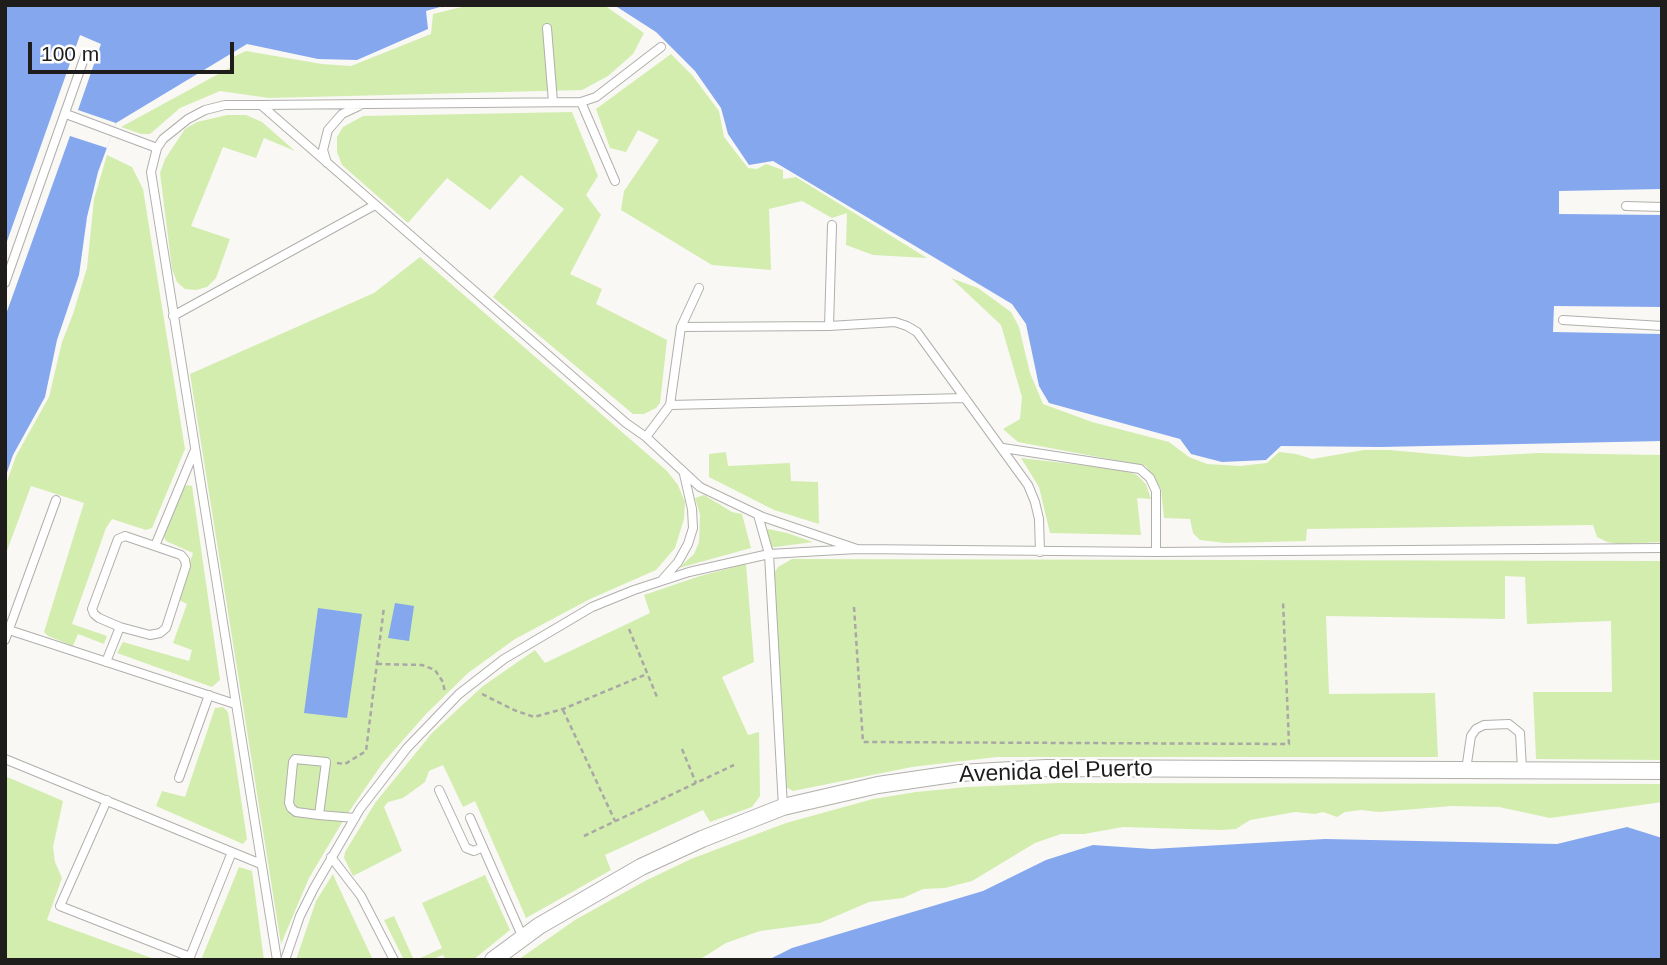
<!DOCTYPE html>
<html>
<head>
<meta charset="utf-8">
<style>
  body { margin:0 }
  #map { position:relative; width:1667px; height:965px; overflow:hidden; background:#f9f8f5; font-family:Arial,sans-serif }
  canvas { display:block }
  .frame { position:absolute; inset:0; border:7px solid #1e1d1c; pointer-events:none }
  .scale { position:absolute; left:28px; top:42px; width:206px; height:32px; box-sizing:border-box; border:4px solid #1e1d1c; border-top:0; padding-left:9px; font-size:21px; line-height:24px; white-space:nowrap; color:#1e1d1c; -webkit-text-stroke:5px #fff; paint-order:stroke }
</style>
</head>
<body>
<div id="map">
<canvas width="1667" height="965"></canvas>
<div class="frame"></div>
<div class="scale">100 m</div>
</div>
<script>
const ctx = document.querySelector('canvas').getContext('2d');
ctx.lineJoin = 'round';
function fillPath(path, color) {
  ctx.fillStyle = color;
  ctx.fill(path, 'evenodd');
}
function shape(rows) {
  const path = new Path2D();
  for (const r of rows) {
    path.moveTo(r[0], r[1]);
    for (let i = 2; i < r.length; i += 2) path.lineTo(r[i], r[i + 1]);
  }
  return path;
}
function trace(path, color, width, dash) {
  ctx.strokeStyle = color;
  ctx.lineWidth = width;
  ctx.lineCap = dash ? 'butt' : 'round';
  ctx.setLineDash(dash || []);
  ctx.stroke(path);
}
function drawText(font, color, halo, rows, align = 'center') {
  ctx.font = font + ' Arial,sans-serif';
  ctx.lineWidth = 5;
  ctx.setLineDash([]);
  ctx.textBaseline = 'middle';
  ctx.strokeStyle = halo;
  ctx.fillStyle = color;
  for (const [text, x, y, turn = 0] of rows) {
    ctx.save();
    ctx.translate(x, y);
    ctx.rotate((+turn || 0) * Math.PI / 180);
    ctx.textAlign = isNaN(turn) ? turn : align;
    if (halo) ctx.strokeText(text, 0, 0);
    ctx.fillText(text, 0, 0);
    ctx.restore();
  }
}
fillPath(shape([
  [470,5,604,5,644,33,633,54,608,76,582,90,269,98,220,91,180,108,150,134,141,134,121,127,233,66,231,58,246,51,322,64,351,66,431,34,433,14],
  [671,54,692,75,719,111,724,137,748,168,757,169,766,164,783,170,783,179,796,177,927,258,873,255,846,245,847,213,832,218,802,201,769,209,771,270,712,265,621,210,624,191,659,140,638,130,626,152,610,148,596,109],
  [572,112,598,176,586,195,601,215,570,274,602,289,596,304,667,340,660,403,656,408,644,414,633,414,493,297,564,209,521,175,490,210,447,178,408,223,342,165,337,152,337,137,343,127,363,116],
  [227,115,246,115,262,122,295,151,264,138,256,158,223,147,191,226,230,239,216,278,207,287,196,290,185,289,177,282,172,269,160,173,165,159,185,129,197,122],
  [107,155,132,167,143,189,185,449,152,528,146,530,112,519,106,528,72,624,107,636,104,644,78,634,73,646,48,636,44,632,84,503,31,486,5,556,5,487,16,456,49,397,62,342,73,314,87,268,94,199],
  [420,257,667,471,678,485,685,502,684,519,675,548,656,570,590,599,515,639,468,673,426,714,382,764,346,816,309,878,281,944,190,374,374,293],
  [951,278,978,288,1011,312,1019,327,1030,373,1043,404,1092,422,1169,442,1189,457,1207,464,1240,466,1267,463,1279,452,1296,454,1312,459,1364,450,1389,450,1467,457,1538,453,1662,455,1662,542,1618,544,1607,542,1597,537,1593,525,1307,529,1306,541,1226,543,1200,540,1193,533,1190,519,1164,518,1161,489,1146,466,1018,442,1003,429,1020,419,1022,397,1001,325],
  [726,452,728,466,790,463,791,481,818,482,819,524,774,510,709,477,709,454],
  [1021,458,1124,470,1137,475,1146,484,1151,499,1137,498,1141,535,1050,533,1039,487],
  [187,485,192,486,220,680,212,687,117,653,123,642,189,661,192,650,173,643,187,604,177,599,193,553,166,541,164,537,184,488],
  [704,495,732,512,742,514,751,548,679,568,694,554,699,542,700,515,695,498],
  [763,528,787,533,813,542,768,548],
  [792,559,1662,561,1662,760,1536,759,1533,692,1612,692,1611,621,1527,624,1525,577,1505,576,1505,619,1326,616,1329,694,1435,693,1438,757,997,757,912,767,793,791,786,787,783,779,772,577,778,567],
  [746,564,754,662,722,677,748,735,759,732,760,796,752,807,710,822,703,810,605,855,611,870,526,918,475,801,463,807,443,765,429,771,425,782,403,798,388,802,384,807,402,851,353,876,344,858,345,852,375,803,432,733,483,686,535,650,545,663,650,613,644,595,700,576],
  [223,707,228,712,247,839,243,844,156,806,162,791,185,797,215,708],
  [5,776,63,801,53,847,55,862,62,878,47,920,157,960,5,960],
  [1059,783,1662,784,1662,802,1550,818,1499,807,1452,806,1379,812,1361,810,1345,812,1337,817,1323,812,1315,814,1295,812,1250,820,1236,829,1220,830,1123,827,1084,834,1061,834,1035,843,972,881,945,888,923,889,903,898,869,902,820,923,760,931,726,943,699,960,518,960,575,920,645,881,691,859,786,823,873,799,916,792,967,787],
  [239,867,252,871,264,960,201,960],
  [333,874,335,879,373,960,296,960,316,901],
  [485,875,510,930,473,960,446,960,443,955,430,960,416,960,442,948,422,903],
  [394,916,414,960,404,960,384,920]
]), '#d3edaf');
fillPath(shape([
  [5,5,447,5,426,11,428,29,357,60,318,59,247,44,116,123,98,172,87,217,79,275,57,340,45,397,13,455,5,478],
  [614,5,1662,5,1662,441,1380,447,1281,446,1266,460,1222,462,1191,454,1180,439,1049,403,1039,386,1026,324,1012,304,773,161,749,165,728,134,721,108,695,71,656,32],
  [395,603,414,606,409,641,388,638],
  [318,608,362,614,347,718,304,713],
  [1627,827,1662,838,1662,960,768,960,792,948,983,891,1046,860,1093,845,1152,849,1325,839,1557,844]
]), '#85a7ee');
fillPath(shape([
  [80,35,101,44,78,110,116,123,107,148,70,136,5,317,5,247],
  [1662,189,1662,215,1559,214,1559,191],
  [1554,306,1662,307,1662,334,1553,332]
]), '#f9f8f5');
const lane = shape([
  [547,28,553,102],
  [581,102,615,181],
  [261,105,581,102,596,97,661,47],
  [66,114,157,148],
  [327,163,323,150,328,130,342,114,359,106],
  [1626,206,1662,207],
  [5,283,86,53],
  [173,316,375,205],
  [1563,320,1662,326],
  [829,326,832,225],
  [681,327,829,326,895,322,907,326,917,332,1028,485,1035,502,1039,519,1040,552],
  [670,405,681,327,699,288],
  [646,437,670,405,965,398],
  [1003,448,1140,469,1150,478,1156,491,1156,552],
  [758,515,769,554,783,807],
  [125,536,181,555,185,560,186,566,166,628,160,633,150,635,120,627,99,618,94,614,92,609,118,539,125,536],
  [155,546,194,452],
  [663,579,678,562,688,544,693,528,692,509,684,474],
  [9,630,235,704],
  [5,640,56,500],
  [106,662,120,627],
  [5,759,261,864],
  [1466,770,1471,736,1476,729,1484,725,1509,724,1520,733,1522,769],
  [179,778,209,695],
  [439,790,466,848,474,851,483,847],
  [107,800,60,906,190,957,232,852],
  [319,815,326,762,295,759,293,762,289,803,291,808,296,812,319,815,355,818],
  [470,818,523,938],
  [331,857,361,896,394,960],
  [277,960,151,172,157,148,163,139,188,119,205,110,225,105,261,105,626,423,646,437,700,487,763,517,857,549],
  [285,960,300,916,314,888,360,809,407,748,459,694,504,659,592,607,634,590,689,572,769,554,857,549,1156,552,1662,548]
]);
const street = shape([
  [493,960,539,926,641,867,702,839,783,807,878,785,960,773,1046,768,1662,771]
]);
trace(lane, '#b0afac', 10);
trace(street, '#b0afac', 18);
trace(shape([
  [442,5,443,7],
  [854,607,863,742,1289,744,1283,601],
  [629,629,657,697],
  [377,664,422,665,435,670,443,682,445,693],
  [482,694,514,710,534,717,563,709,647,674],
  [563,710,615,821],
  [682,749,696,783],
  [337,763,345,764,366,751,384,607],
  [584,836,734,765]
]), '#a9a8a5', 2.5, [5, 3.5]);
trace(lane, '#fff', 8);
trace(street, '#fff', 16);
drawText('23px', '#1e1d1c', '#fff', [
  ["Avenida del Puerto",1056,772,-2]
]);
</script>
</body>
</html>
